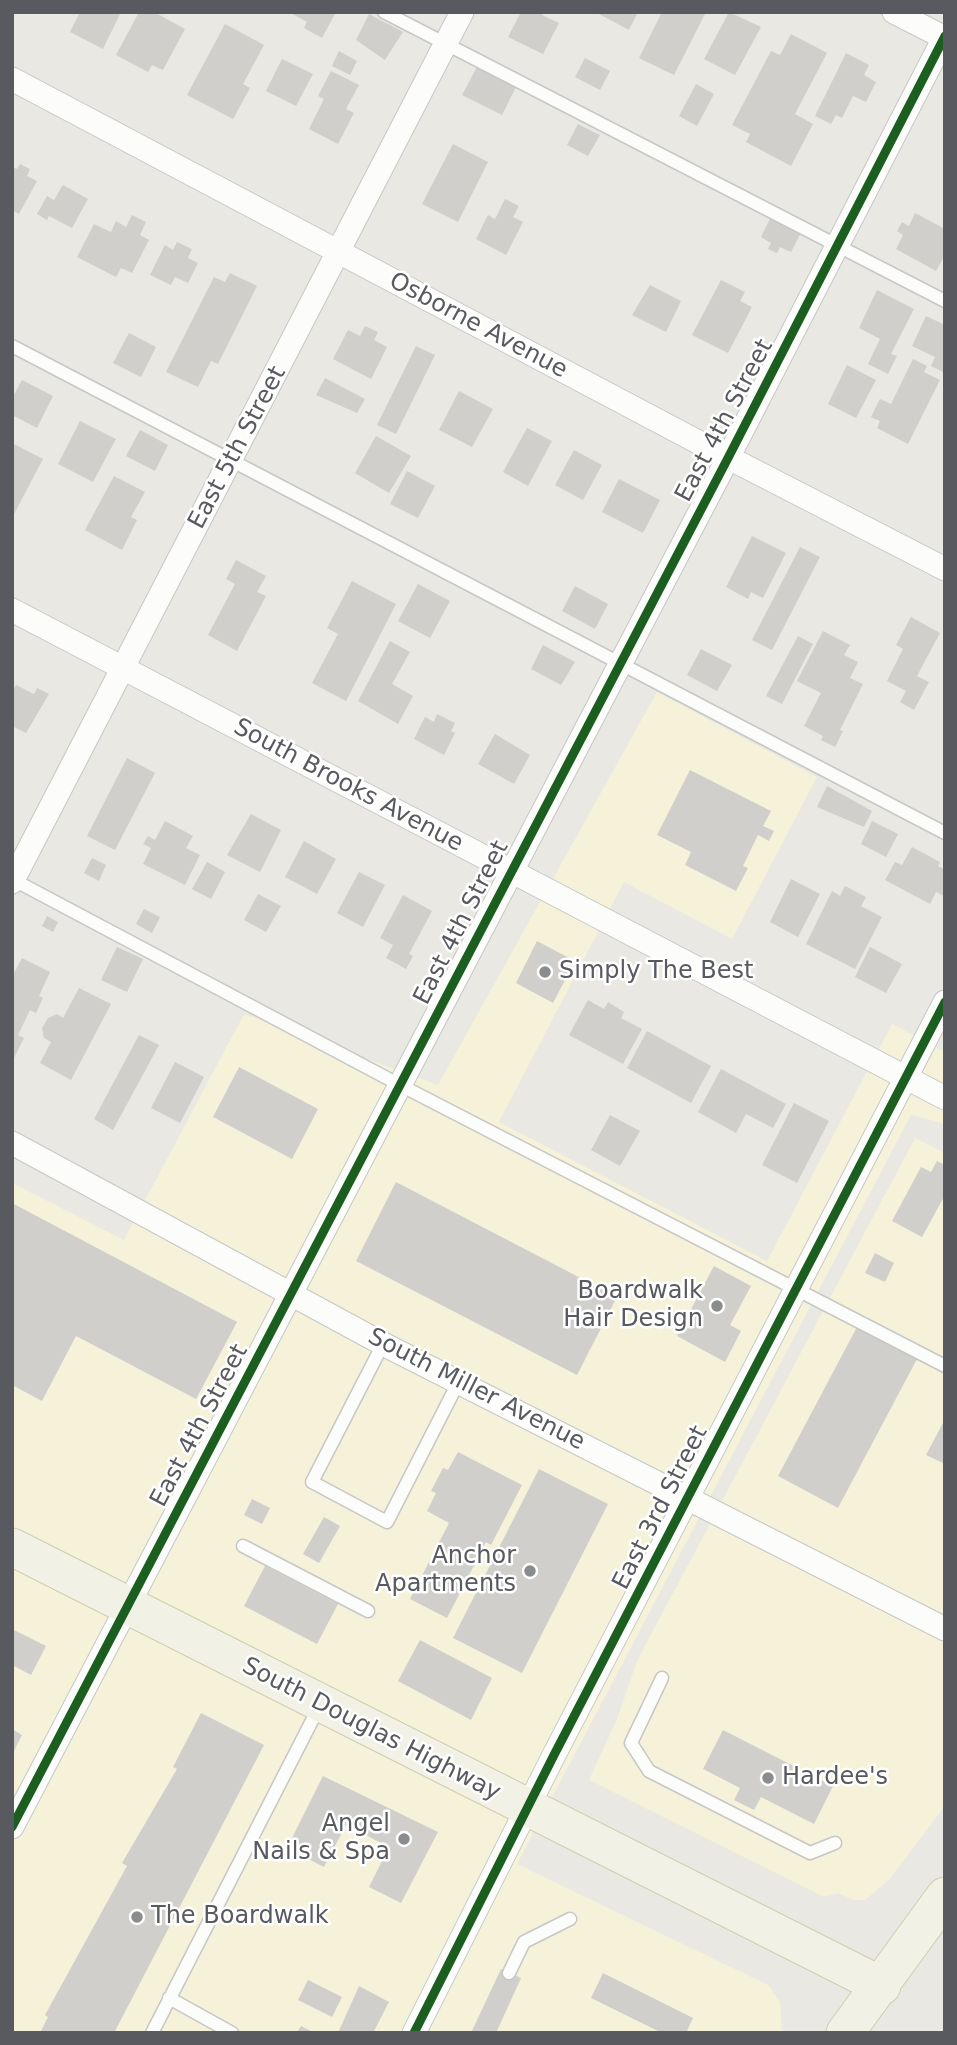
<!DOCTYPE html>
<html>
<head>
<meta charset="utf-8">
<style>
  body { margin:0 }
  #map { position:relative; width:957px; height:2045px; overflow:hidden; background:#e9e8e2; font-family:"DejaVu Sans",sans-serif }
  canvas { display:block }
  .frame { position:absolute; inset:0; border:14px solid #585a60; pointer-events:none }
</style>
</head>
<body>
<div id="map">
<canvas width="957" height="2045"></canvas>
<div class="frame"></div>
</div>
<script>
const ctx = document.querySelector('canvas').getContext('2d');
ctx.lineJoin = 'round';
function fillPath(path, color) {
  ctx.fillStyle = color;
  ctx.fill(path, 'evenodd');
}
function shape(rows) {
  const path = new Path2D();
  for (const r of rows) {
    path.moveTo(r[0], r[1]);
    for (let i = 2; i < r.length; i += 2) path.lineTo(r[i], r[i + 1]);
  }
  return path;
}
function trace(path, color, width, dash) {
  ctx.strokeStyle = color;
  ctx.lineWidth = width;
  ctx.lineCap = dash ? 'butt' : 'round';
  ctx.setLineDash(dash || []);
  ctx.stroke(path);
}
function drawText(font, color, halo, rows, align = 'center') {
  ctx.font = font + ' "DejaVu Sans",sans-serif';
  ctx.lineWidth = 5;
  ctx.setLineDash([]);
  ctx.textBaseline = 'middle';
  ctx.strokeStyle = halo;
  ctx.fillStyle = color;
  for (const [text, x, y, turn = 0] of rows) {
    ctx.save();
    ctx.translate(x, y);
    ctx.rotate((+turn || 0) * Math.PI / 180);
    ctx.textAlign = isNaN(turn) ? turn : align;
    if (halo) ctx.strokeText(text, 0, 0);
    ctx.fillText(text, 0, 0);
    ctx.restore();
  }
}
fillPath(shape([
  [657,692,817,777,732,939,624,882,499,1122,767,1261,892,1024,945,1052,945,1124,911,1115,517,1864,768,1985,780,2002,782,2033,12,2033,12,1183,124,1240,244,1014,438,1085],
  [915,1138,945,1153,945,1806,888,1881,865,1900,853,1900,838,1893,824,1897,589,1780,617,1719,637,1661]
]), '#f5f2d9');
fillPath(shape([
  [80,12,121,12,103,49,70,32],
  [139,12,154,12,185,29,163,70,152,65,148,72,116,55],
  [289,12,336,12,322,38,304,28,307,22],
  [521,12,543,12,542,15,559,23,543,54,508,37],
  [595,12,638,12,629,30],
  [662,12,706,12,674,75,639,58],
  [729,12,761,27,735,75,704,59],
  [369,14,403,32,385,60,356,40],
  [225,24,264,45,243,84,250,88,233,119,187,95],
  [791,34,827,53,795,114,813,124,791,166,746,142,750,134,732,125,771,51,780,55],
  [339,51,357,61,350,75,332,66],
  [846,53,869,65,864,75,876,82,866,102,853,96,842,118,836,115,831,124,815,116],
  [585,58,610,71,600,90,575,77],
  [282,59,313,74,296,106,266,91],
  [477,67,516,87,502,115,462,95],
  [331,71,359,85,346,109,354,113,338,144,309,129,324,99,318,96],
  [696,84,714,94,697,126,679,116],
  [578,124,600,135,588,156,567,145],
  [453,144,488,162,458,222,422,204],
  [20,164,30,169,27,176,37,181,19,214,12,210,12,167,17,169],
  [63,185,88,199,72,228,49,216,47,220,37,214,47,196,54,200],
  [505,199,519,206,513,217,523,222,506,255,476,239,488,215,495,219],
  [915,213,945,229,945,255,936,271,896,249,903,235,897,231,902,222,909,226],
  [132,215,146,222,140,235,149,240,132,273,121,268,116,277,77,257,94,224,111,232,116,221,126,227],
  [771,217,801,233,791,252,780,247,777,253,768,249,771,243,761,237],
  [177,242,192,249,188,258,198,263,188,283,175,277,171,285,150,275,165,245,173,250],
  [230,273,257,286,218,364,211,361,198,387,166,372,214,277,225,282],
  [721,280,745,292,740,301,752,307,728,353,692,335],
  [650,285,681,301,666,332,632,315],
  [877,290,914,309,891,354,897,356,888,374,868,364,880,339,859,328],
  [926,316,945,325,945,373,931,366,935,357,912,346],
  [365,326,378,332,374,340,387,347,371,379,333,359,348,330,360,336],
  [129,333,156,347,141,377,113,363],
  [416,346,435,355,396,434,377,425],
  [913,359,927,366,924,372,940,380,908,444,877,428,880,421,871,417,880,399,891,404],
  [847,365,876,380,856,418,828,404],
  [325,378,365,399,357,413,316,395],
  [22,380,53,396,37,428,12,415,12,398],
  [459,391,493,409,472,447,439,430],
  [80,421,116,439,93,482,58,464],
  [527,428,552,441,528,486,503,472],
  [140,430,168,445,155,471,126,456],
  [376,436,411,456,389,493,355,473],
  [12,443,43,459,12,518],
  [574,450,602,465,583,500,555,485],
  [407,471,435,486,418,518,390,504],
  [114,476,145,492,131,517,137,520,122,550,85,530],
  [619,479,660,500,643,533,602,512],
  [752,536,786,553,763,598,751,592,748,599,726,587],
  [800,547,820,557,772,650,752,640],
  [236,560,266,576,257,592,266,596,237,651,208,635,235,584,226,579],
  [352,581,396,604,346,701,312,683,338,634,327,628],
  [418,584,450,601,430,638,398,621],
  [575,586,608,604,595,629,562,611],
  [911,617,940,633,917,676,929,682,914,710,900,702,906,691,887,681,903,649,896,645],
  [823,631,850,645,844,655,858,662,850,678,863,684,840,730,843,731,835,747,821,740,823,736,804,726,821,693,797,681],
  [798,636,813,644,782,704,766,696],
  [390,641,410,652,392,684,413,696,398,724,358,701],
  [543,645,575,662,561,685,531,669],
  [701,649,732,665,717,691,687,675],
  [16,685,34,694,37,688,49,694,26,733,12,726,12,691],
  [437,714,455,723,451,731,455,733,444,755,414,739,425,717,434,722],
  [495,734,530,755,514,784,478,764],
  [127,758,155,773,115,850,87,836],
  [690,770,771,811,763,826,774,831,769,841,758,835,743,866,748,868,736,891,685,865,691,852,657,835],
  [827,786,872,811,864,827,817,807],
  [251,814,281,830,260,872,227,855],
  [165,821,193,836,186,848,200,855,185,885,143,864,151,848,143,844,148,836,155,840],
  [872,821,898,834,886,857,861,844],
  [304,841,336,859,317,894,285,877],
  [912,847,940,862,938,866,945,870,945,894,944,896,936,892,930,904,885,880,895,862,902,865],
  [92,858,106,865,99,881,84,873],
  [207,862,225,872,211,899,192,889],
  [359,872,385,885,363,927,337,913],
  [791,879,820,894,798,937,770,922],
  [845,886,866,897,861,906,882,917,855,969,806,944,832,891,840,896],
  [258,894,281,906,266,932,244,920],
  [403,895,432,911,409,954,413,956,406,969,386,958,393,945,380,938],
  [144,909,160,917,152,933,136,924],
  [47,916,58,922,53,932,42,926],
  [537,941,575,961,553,1003,516,983],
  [117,947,143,959,127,992,101,980],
  [870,947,902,964,886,993,855,977],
  [22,958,50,972,39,996,43,998,36,1013,30,1010,18,1035,24,1038,12,1062,12,977],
  [79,988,111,1004,71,1080,40,1063,51,1042,44,1038,42,1028,48,1018,57,1014,63,1018],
  [588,1000,604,1009,608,1002,624,1012,621,1018,642,1029,623,1064,569,1035],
  [647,1031,711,1066,691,1103,627,1068],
  [139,1035,159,1045,113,1130,94,1119],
  [175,1062,204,1077,180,1123,151,1108],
  [239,1067,318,1109,292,1159,213,1117],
  [721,1069,786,1104,773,1128,746,1114,736,1133,698,1112],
  [794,1103,829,1121,797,1183,762,1165],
  [610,1115,640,1131,620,1166,591,1150],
  [937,1161,945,1165,945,1195,922,1237,892,1221,921,1167,931,1172],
  [396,1182,617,1297,577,1375,356,1261],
  [12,1203,237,1322,196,1399,76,1336,42,1401,12,1385],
  [875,1253,894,1263,885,1282,865,1273],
  [714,1266,751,1286,730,1325,741,1331,725,1362,677,1336],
  [857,1327,917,1359,838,1508,778,1476],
  [945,1419,945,1464,926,1455],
  [458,1452,522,1485,491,1545,486,1542,447,1618,410,1599,449,1523,427,1511,436,1493,431,1491,443,1468,448,1470],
  [539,1469,608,1504,522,1673,453,1638],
  [252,1499,270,1508,262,1524,244,1515],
  [324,1517,340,1526,319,1563,303,1554],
  [265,1566,338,1604,317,1644,244,1606],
  [12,1629,46,1646,31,1675,12,1665],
  [420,1640,492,1678,471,1720,398,1681],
  [201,1713,264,1745,114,2033,40,2033,48,2017,45,2015,127,1866,122,1863,177,1769,173,1767],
  [12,1729,22,1735,12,1755],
  [723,1730,833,1786,814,1824,761,1797,754,1810,734,1800,740,1788,703,1769],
  [323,1776,438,1832,401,1903,369,1887,389,1847,346,1825,324,1867,287,1848],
  [501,1969,521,1978,496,2033,471,2033],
  [603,1973,693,2018,686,2033,662,2033,591,1998],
  [308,1980,342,1997,332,2017,298,2000],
  [359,1986,389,2002,373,2033,338,2033],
  [301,2026,315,2033,297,2033]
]), '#d0cfcc');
const lane = shape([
  [384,12,945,301],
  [12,346,945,833],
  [12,879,400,1085,945,1366],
  [383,1344,312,1482,387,1522,459,1381],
  [243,1546,368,1611],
  [662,1678,631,1743,649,1771,810,1853,835,1843],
  [509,1973,524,1942,570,1919],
  [169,1998,232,2033],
  [152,2033,319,1707]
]);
const street = shape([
  [894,12,945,38],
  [12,79,698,442,945,569],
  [12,610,945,1098],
  [12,882,462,12],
  [12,1143,383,1344,945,1629],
  [12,1827,728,458,945,36],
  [414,2033,554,1755,945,1002]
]);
const primary = shape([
  [12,1547,882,1986],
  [845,2033,945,1896]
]);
trace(lane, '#c6c7c6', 15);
trace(street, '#c6c7c6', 25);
trace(primary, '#d1cdaf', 39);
trace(lane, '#fcfcfb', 12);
trace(street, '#fcfcfb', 23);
trace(primary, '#f2f1e5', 37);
trace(shape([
  [12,1827,728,458,945,36],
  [414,2033,554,1755,945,1002]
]), '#1b5e20', 9);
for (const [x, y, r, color] of [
  [545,972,7,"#8b8c8e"],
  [717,1306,7,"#8b8c8e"],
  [530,1571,7,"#8b8c8e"],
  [768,1778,7,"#8b8c8e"],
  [404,1839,7,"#8b8c8e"],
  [137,1917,7,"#8b8c8e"]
]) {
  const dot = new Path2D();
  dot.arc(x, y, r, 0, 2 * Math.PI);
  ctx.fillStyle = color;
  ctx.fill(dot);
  trace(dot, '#fff', 2.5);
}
drawText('24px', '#585a60', '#fff', [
  ["Osborne Avenue",478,326,28],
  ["East 4th Street",725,421,-62],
  ["East 5th Street",238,448,-62],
  ["South Brooks Avenue",348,786,28],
  ["East 4th Street",462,923,-63],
  ["South Miller Avenue",476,1390,27],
  ["East 4th Street",200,1426,-62],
  ["East 3rd Street",661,1508,-63],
  ["South Douglas Highway",371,1730,27]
]);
drawText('24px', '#585a60', '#fff', [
  ["Simply The Best",559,972],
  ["Boardwalk",703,1292,"right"],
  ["Hair Design",703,1320,"right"],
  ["Anchor",516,1557,"right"],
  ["Apartments",516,1585,"right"],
  ["Hardee's",782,1778],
  ["Angel",390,1825,"right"],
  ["Nails & Spa",390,1853,"right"],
  ["The Boardwalk",151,1917]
], 'left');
</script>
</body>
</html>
